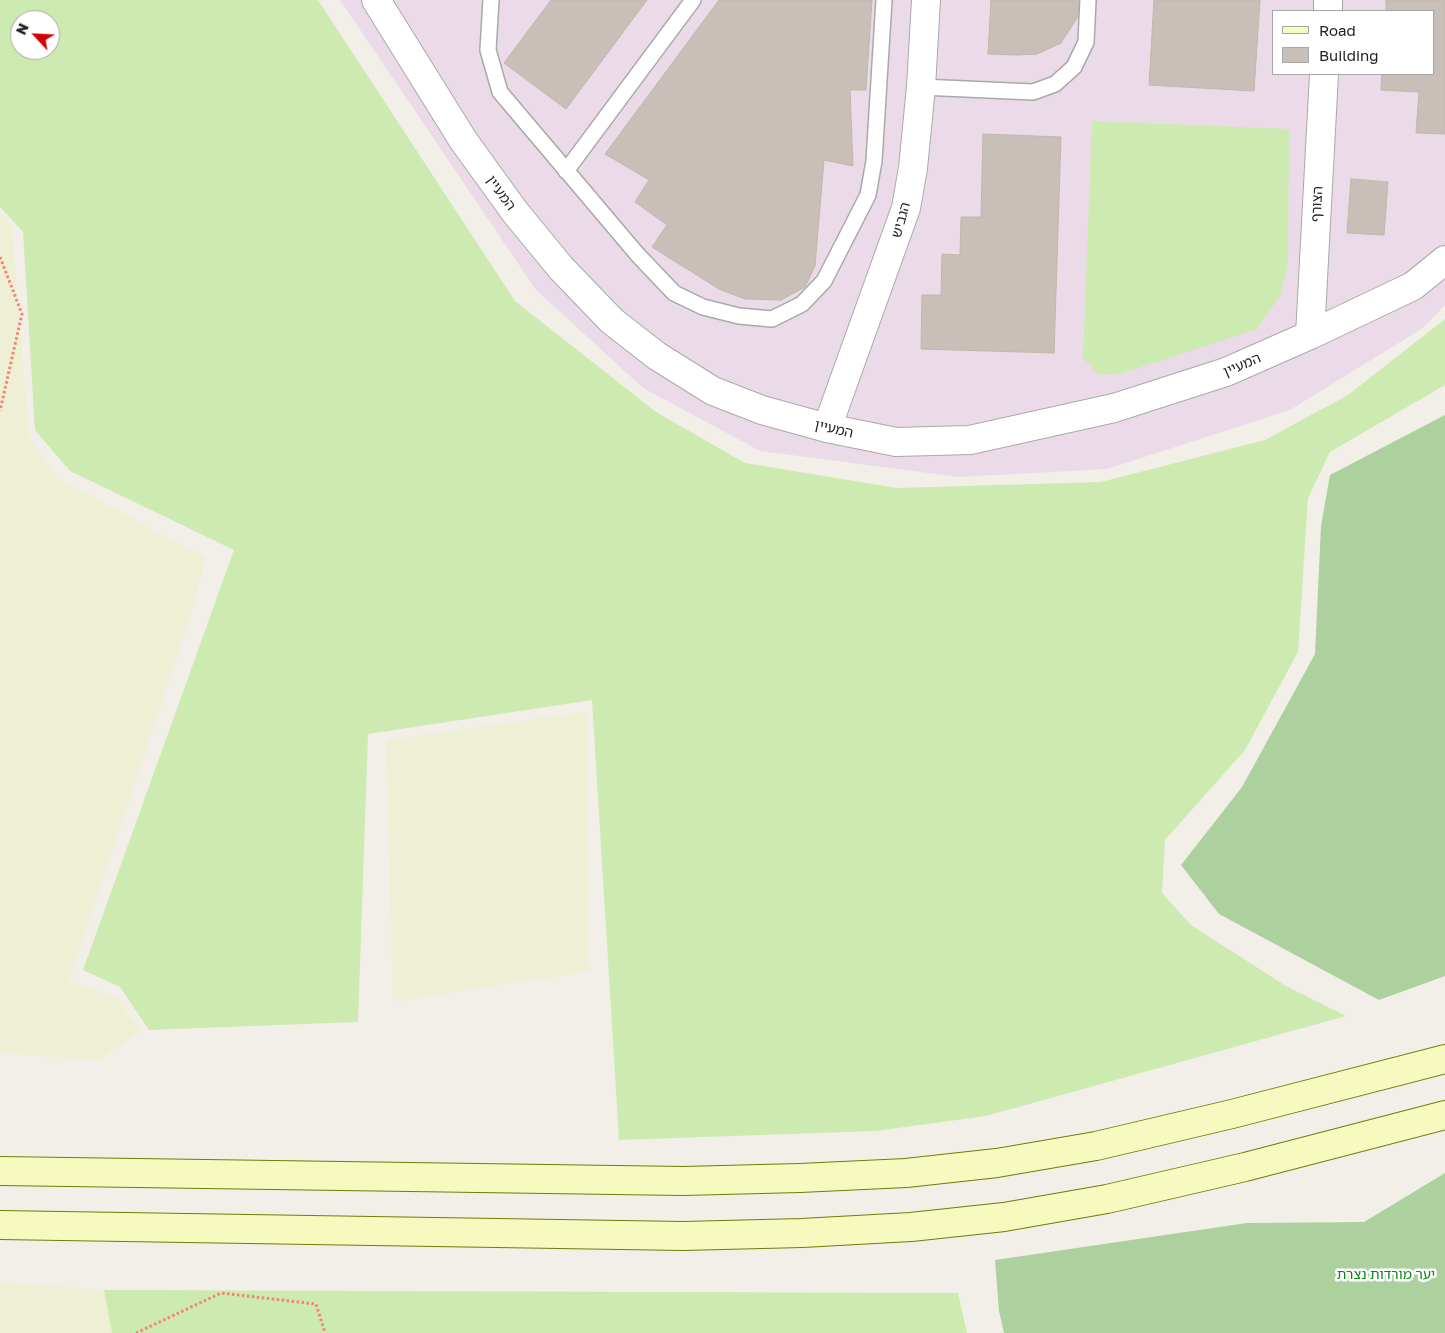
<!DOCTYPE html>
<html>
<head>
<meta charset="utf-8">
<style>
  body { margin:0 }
  #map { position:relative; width:1445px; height:1333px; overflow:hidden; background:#f2efe9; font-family:"Golos Text",sans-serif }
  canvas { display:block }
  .legend { position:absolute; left:1272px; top:10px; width:162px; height:65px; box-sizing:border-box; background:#fff; border:1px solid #a7a7a7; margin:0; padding:6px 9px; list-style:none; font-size:15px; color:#222 }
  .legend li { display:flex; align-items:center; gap:10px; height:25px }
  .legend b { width:25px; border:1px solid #a7a7a7 }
  .north { position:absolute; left:10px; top:10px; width:50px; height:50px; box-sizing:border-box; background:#fff; border:1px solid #a7a7a7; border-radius:50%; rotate:295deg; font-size:14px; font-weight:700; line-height:20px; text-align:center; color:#222 }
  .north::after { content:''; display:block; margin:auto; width:18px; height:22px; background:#d40000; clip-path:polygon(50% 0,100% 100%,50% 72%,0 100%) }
</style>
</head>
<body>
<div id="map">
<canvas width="1445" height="1333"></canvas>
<ul class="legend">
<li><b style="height:6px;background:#f7fabf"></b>Road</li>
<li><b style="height:14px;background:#c7bfb8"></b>Building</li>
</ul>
<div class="north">N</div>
</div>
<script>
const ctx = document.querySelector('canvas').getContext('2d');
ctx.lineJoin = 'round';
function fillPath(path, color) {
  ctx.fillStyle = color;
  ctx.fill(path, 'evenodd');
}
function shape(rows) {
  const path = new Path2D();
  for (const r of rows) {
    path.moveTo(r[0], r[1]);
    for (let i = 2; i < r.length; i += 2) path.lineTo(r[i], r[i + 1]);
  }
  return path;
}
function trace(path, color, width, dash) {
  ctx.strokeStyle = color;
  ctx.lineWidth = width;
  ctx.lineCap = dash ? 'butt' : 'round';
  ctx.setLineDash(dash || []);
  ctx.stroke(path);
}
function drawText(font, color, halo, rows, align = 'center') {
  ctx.font = font + ' "Golos Text","Noto Sans Hebrew",sans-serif';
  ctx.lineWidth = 5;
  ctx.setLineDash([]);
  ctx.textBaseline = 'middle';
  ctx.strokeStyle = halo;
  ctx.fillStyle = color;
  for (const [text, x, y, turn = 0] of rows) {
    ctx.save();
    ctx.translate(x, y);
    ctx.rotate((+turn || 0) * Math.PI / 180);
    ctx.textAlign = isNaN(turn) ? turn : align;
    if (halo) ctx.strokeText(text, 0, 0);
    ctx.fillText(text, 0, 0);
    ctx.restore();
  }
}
fillPath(shape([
  [340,0,1445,0,1445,305,1423,328,1290,410,1107,469,959,477,760,451,643,388,536,290],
  [1274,11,1434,11,1434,74,1274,74]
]), '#ebdbe8');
fillPath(shape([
  [0,212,12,225,29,437,58,479,206,558,190,617,69,980,116,998,142,1031,98,1060,0,1053],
  [587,712,589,971,393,1002,386,740],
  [0,1282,104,1290,112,1333,0,1333]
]), '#eef0d5');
fillPath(shape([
  [0,0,318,0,515,301,656,412,745,463,897,488,1101,482,1265,440,1348,395,1445,319,1445,385,1330,452,1308,498,1298,652,1245,750,1165,840,1162,893,1191,925,1286,986,1346,1016,986,1116,876,1131,619,1140,592,700,368,734,358,1022,149,1030,120,987,83,970,234,550,70,471,35,430,23,232,0,207],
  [20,20,50,20,50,50,20,50],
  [1092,121,1289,129,1288,264,1280,296,1257,329,1120,374,1099,375,1083,358],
  [104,1290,958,1293,967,1333,112,1333]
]), '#cdebb0');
fillPath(shape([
  [1445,415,1445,976,1379,1000,1219,914,1181,865,1242,787,1315,654,1321,526,1330,475],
  [1445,1173,1445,1333,1004,1333,999,1311,995,1260,1247,1223,1364,1222]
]), '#add19e');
const building = shape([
  [551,0,647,0,566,109,504,63,551,0],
  [719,0,872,0,866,90,850,90,853,166,824,160,815,266,805,287,781,300,745,299,719,289,652,247,667,225,635,202,649,180,605,154,719,0],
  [991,0,1080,0,1077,18,1061,43,1037,54,1017,55,988,54,991,0],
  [1154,0,1260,0,1254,91,1149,85,1154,0],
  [1386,0,1445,0,1445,134,1416,133,1419,92,1381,90,1382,74,1434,74,1434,11,1386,11,1386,0],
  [983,134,1061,137,1054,353,921,349,922,295,941,295,942,254,960,255,961,217,981,217,983,134],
  [1351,179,1388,182,1384,235,1347,233,1351,179]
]);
fillPath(building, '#c7bfb8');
trace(building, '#c4b6ab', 1);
const lane = shape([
  [491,0,488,50,500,92,637,254,674,293,703,307,739,316,772,319,802,304,824,281,868,195,874,161,884,0],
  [921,87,1033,92,1055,84,1074,67,1086,42,1088,0],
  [566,171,693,0]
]);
const street = shape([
  [376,0,463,140,515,212,561,268,612,321,657,356,713,391,762,410,827,428,896,442,970,440,1114,408,1226,372,1310,335,1413,286,1445,260],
  [1328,11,1328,0],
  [1310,335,1324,74],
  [827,428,906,208,913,168,921,87,926,0]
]);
const secondary = shape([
  [0,1171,683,1181,800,1178,906,1173,997,1163,1096,1146,1232,1114,1445,1059],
  [0,1225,683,1236,802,1233,911,1227,1004,1217,1107,1199,1245,1167,1445,1115]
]);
trace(lane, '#a9a9a9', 18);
trace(street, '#a9a9a9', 30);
trace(secondary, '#707d05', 30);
trace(shape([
  [0,257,22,314,0,411],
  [136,1333,221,1293,316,1304,325,1333]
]), '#fa8072', 3, [2.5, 2.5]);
trace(lane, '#fff', 15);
trace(street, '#fff', 28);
trace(secondary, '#f7fabf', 28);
drawText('14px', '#222', '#fff', [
  ["המעיין",501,193,54],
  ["הצורף",1317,204,-87],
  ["הגביש",901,220,-74],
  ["המעיין",1242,365,-23],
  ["המעיין",834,429,13]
]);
drawText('14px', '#0c8416', '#fff', [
  ["יער מורדות נצרת",1386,1275]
]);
</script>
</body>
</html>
